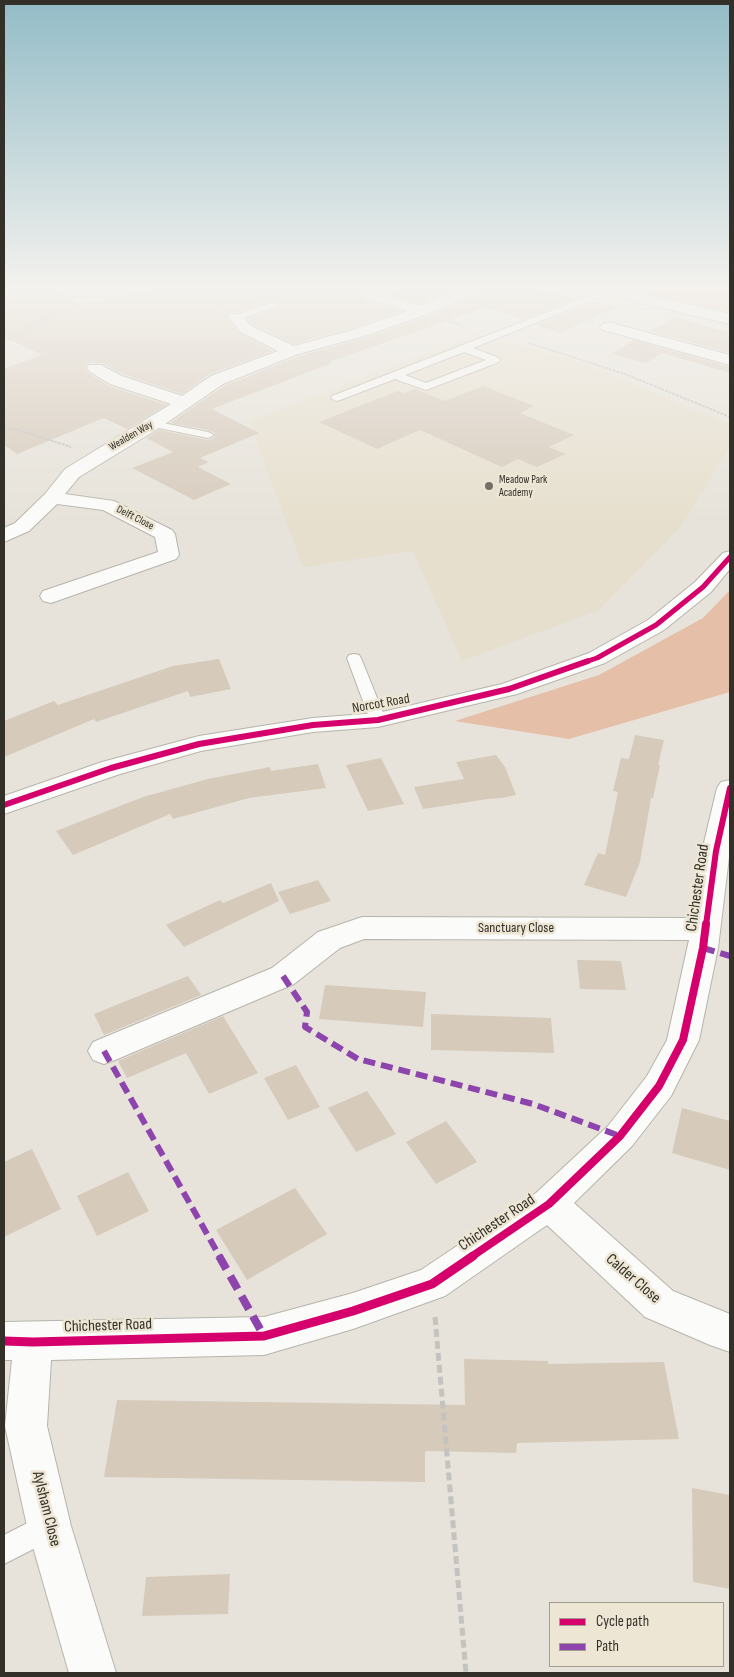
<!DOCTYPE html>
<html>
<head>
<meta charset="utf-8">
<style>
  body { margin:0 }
  #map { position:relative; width:734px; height:1677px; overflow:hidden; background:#e7e3da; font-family:"Sofia Sans Condensed",sans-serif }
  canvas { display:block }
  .frame { position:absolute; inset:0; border:5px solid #333029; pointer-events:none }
  .legend { position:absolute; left:549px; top:1602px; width:175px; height:65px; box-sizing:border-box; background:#ede6d4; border:1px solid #a39d90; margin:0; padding:6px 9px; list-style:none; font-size:15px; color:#333029 }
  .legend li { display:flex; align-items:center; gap:10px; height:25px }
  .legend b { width:25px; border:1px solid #a39d90 }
</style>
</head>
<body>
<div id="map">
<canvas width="734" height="1677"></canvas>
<div class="frame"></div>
<ul class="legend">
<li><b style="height:6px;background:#d6006c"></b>Cycle path</li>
<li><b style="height:6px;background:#8e44ad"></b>Path</li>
</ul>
</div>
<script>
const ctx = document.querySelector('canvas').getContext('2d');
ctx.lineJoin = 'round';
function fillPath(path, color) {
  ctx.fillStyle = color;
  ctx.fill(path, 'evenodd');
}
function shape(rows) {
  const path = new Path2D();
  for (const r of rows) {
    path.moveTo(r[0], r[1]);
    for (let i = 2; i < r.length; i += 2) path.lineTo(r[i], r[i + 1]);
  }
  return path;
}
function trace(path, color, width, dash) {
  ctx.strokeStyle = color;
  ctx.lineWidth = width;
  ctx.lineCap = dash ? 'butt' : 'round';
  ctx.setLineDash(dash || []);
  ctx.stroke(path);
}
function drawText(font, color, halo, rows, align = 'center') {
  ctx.font = font + ' "Sofia Sans Condensed",sans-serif';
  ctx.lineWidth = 5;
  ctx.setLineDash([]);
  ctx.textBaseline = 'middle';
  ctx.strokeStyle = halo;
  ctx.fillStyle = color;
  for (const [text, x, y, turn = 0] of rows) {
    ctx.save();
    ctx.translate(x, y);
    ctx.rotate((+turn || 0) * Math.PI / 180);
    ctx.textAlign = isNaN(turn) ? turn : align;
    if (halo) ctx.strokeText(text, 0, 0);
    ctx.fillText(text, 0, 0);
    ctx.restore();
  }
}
fillPath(shape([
  [478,334,576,360,730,424,730,447,681,526,599,610,462,661,413,551,303,567,249,421]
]), '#e6dfcd');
fillPath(shape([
  [730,590,730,692,569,739,455,721,599,675,703,618]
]), '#e5bfa7');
fillPath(shape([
  [635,290,730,290,730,311,682,303]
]), '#e3bba1');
fillPath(shape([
  [4,290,60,290,79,305,152,290,455,290,421,304,373,290,367,291,363,295,366,301,401,311,355,327,294,344,252,324,247,318,277,308,280,305,274,300,239,312,231,312,227,318,240,333,273,351,210,374,182,394,123,374,102,363,89,363,85,367,87,372,109,386,167,405,127,429,104,418,17,454,4,445,4,369,42,355,4,337],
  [482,290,540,290,578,298,523,320,487,307,329,362,332,363,212,409,259,433,200,458,209,462,198,467,231,484,194,500,132,468,173,452,146,438,159,430,208,440,215,437,215,433,208,430,170,423,224,386,299,356,368,337,428,316,479,295],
  [593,302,616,307,560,333,536,325],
  [675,317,730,333,730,353,650,331],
  [634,340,730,367,730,373,662,353,646,363,611,354],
  [483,386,534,406,520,413,574,435,549,447,566,454,537,467,518,459,502,467,420,430,377,449,319,422,398,391,404,393,415,389,445,401],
  [219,659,231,689,190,697,188,691,96,722,94,719,4,757,4,721,54,701,58,705,173,666],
  [635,735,664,740,658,765,660,765,653,798,651,798,640,862,626,897,584,885,598,853,605,855,618,792,613,791,621,758,629,759],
  [496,755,505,767,516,795,502,798,488,799,423,809,414,787,464,779,456,762],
  [381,758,404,804,368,811,346,765],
  [318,764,326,788,249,798,173,819,170,814,73,855,56,831,143,797,208,779,270,767,271,771],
  [318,880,331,901,290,914,278,892],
  [271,883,279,901,184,947,166,925,220,900,223,903],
  [577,960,621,961,626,990,580,989],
  [188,976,201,995,104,1035,94,1014],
  [325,985,426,992,423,1027,319,1019],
  [431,1014,551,1018,554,1053,431,1050],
  [223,1016,258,1073,209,1094,186,1053,127,1078,118,1061],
  [296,1065,320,1107,288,1120,264,1078],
  [367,1091,396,1134,356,1152,328,1108],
  [682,1108,730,1121,730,1170,672,1153],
  [446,1121,477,1162,436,1184,406,1142],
  [32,1149,61,1209,4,1237,4,1162],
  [128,1172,149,1211,97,1236,77,1196],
  [295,1188,327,1234,247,1280,216,1230],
  [464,1359,548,1361,548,1364,664,1362,679,1439,517,1443,516,1453,425,1451,425,1482,104,1477,117,1400,465,1405],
  [692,1488,730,1495,730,1589,693,1582],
  [230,1574,228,1614,142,1616,146,1577]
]), '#d6cabb');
const lane = shape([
  [604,290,615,291,473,348,499,358,500,360,499,362,426,390,395,379,340,400,336,401,331,398,332,396,604,290],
  [464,352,486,360,426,383,405,375,464,352],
  [273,302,278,305,276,307,236,320,231,317,273,302],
  [153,421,208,432,214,435,208,438,149,426,147,424,153,421],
  [354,654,359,655,361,658,386,720,384,723,378,725,372,723,370,720,347,658,349,655,354,654],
  [49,1512,59,1516,63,1526,59,1536,4,1564,4,1535,49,1512]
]);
const street = shape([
  [95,290,111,290,114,294,112,297,107,298,102,297,95,290],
  [460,290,480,290,478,293,427,314,368,335,298,354,223,384,159,428,79,477,65,494,114,501,172,530,175,534,179,555,176,559,51,603,43,601,40,596,43,591,158,552,155,537,103,510,57,504,29,531,4,542,4,528,15,523,45,494,65,469,171,404,110,384,89,371,87,368,89,365,101,365,122,376,182,396,211,376,278,351,241,332,228,317,231,314,241,314,251,326,294,346,356,329,407,311,367,299,365,296,367,293,372,292,421,306,460,290],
  [597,290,624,290,730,314,730,324,599,293,597,290],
  [608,322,730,355,730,365,603,330,600,327,603,324,608,322],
  [730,780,730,849,718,948,699,1040,671,1096,632,1146,574,1203,673,1291,730,1314,730,1352,710,1345,645,1317,547,1225,445,1296,353,1329,264,1355,51,1360,47,1426,71,1526,116,1673,69,1673,27,1526,5,1426,12,1360,4,1360,4,1322,264,1317,353,1293,421,1270,536,1193,608,1126,647,1076,667,1040,689,940,364,939,340,948,294,984,115,1060,104,1064,93,1060,88,1051,93,1042,272,968,318,932,362,917,692,918,702,851,717,788,721,782,730,780]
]);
const secondary = shape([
  [730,551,730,569,711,592,664,630,605,663,517,694,378,727,313,732,201,751,120,774,4,814,4,796,102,762,199,736,313,718,378,713,502,684,589,653,648,620,695,582,723,553,730,551]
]);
trace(lane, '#b7b4ac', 2);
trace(street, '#b7b4ac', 2);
trace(secondary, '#b7b4ac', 2);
trace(shape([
  [202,290,219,306],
  [129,295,145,290],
  [450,321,465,327],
  [4,342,57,311,86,303],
  [529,343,625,374,730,417],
  [4,429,18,430,71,447]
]), '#c4c3c0', 2, [3, 1]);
trace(shape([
  [435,1317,466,1673]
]), '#c4c3c0', 5, [8, 4]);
fillPath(lane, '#fbfbf9');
fillPath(street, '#fbfbf9');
fillPath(secondary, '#fbfbf9');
trace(shape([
  [703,948,730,956],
  [283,976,307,1012,305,1027,358,1059,533,1104,620,1136],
  [104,1051,220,1257]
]), '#8e44ad', 6, [12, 6]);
trace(shape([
  [219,1256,264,1336]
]), '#8e44ad', 8, [15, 8]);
trace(shape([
  [585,662,597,658,656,625,703,587,730,557]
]), '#d6006c', 5);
trace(shape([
  [4,805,111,768,199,744,313,725,378,720,509,689,588,661],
  [706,925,716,851,730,788]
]), '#d6006c', 6);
trace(shape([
  [471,1257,549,1204,620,1136,659,1086,683,1040,703,948,706,924]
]), '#d6006c', 8);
trace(shape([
  [4,1341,33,1342,264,1336,353,1311,432,1284,473,1256]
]), '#d6006c', 9);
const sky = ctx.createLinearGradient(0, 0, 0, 525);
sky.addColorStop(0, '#93bcc7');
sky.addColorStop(0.55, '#f4f2ee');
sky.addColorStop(1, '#f4f2ee00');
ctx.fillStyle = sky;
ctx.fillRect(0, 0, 734, 525);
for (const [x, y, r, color] of [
  [489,486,5,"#726f67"]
]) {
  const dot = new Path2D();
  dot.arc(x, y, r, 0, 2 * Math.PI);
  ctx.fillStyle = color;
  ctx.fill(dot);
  trace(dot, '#ede6d4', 2);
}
drawText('11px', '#333029', '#ede6d4', [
  ["Wealden Way",131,436,-30],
  ["Delft Close",135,518,27]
]);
drawText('11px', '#333029', '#ede6d4', [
  ["Meadow Park",499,480],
  ["Academy",499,493]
], 'left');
drawText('14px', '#333029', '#ede6d4', [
  ["Norcot Road",381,704,-10],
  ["Sanctuary Close",516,928]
]);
drawText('16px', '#333029', '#ede6d4', [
  ["Chichester Road",698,888,-82],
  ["Chichester Road",497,1223,-34],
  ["Calder Close",633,1279,41],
  ["Chichester Road",108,1326,-2],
  ["Aylsham Close",46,1509,76]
]);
</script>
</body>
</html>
